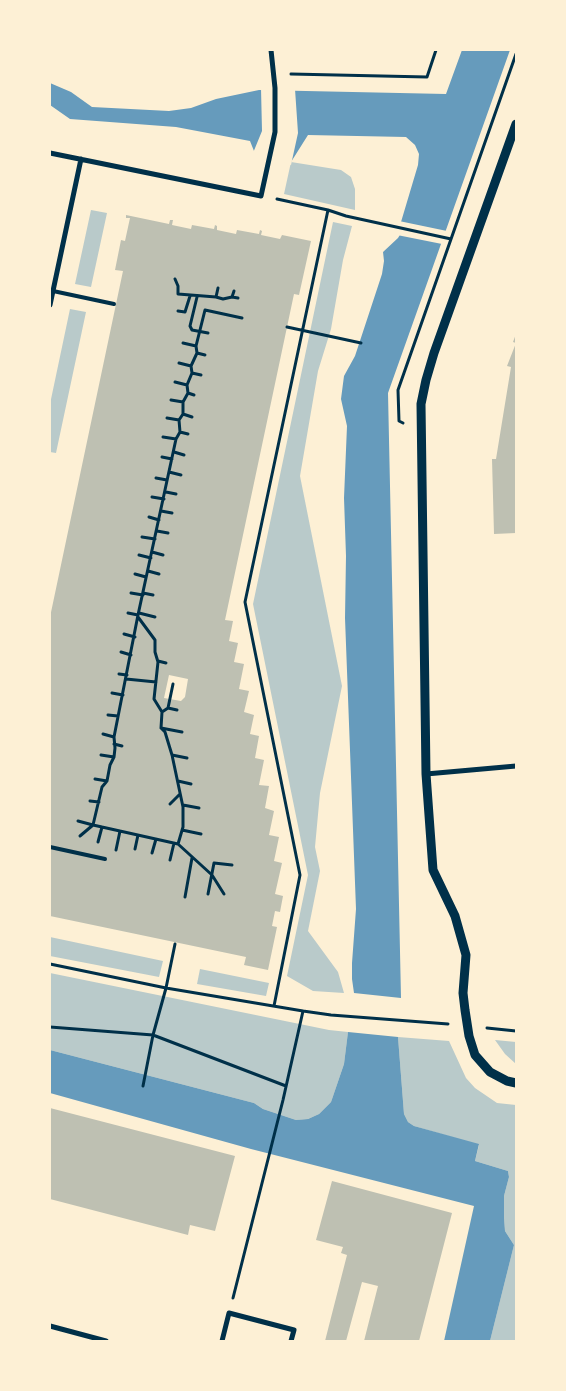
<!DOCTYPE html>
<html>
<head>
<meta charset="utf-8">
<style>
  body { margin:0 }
  #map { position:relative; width:566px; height:1391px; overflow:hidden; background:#fdf0d5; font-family:"PT Sans Narrow",sans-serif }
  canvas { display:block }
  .frame { position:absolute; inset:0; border:51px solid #fdf0d5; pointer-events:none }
</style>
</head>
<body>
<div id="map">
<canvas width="566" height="1391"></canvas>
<div class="frame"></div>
</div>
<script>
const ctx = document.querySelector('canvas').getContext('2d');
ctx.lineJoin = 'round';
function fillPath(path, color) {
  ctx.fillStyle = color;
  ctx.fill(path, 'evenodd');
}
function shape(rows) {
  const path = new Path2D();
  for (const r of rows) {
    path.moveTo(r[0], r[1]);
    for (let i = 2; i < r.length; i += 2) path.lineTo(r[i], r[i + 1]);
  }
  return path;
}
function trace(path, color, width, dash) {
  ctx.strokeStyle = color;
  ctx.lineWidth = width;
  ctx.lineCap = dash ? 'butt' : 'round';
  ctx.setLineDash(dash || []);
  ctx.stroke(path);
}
fillPath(shape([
  [291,162,341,170,351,177,355,189,355,210,284,194],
  [91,210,107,213,91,287,75,284],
  [333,222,352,226,343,260,331,329,318,371,300,476,342,686,320,793,315,847,320,871,308,931,338,972,344,993,313,991,287,976,308,875,253,604],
  [70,309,86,312,56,453,50,452,50,404],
  [50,937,163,961,159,977,50,956],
  [200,969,269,983,266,996,197,984],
  [50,973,329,1030,348,1032,344,1064,331,1102,319,1114,308,1119,296,1120,263,1109,254,1103,50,1050],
  [398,1037,449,1041,466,1078,475,1088,497,1103,516,1105,516,1341,490,1341,514,1245,505,1231,504,1217,504,1196,509,1177,508,1171,475,1161,479,1145,414,1126,408,1122,404,1114],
  [495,1040,516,1042,516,1064,505,1054]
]), '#b9caca');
fillPath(shape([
  [462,50,510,50,388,393,401,998,354,993,352,979,352,963,356,909,345,618,346,556,344,498,347,426,341,399,344,376,355,356,382,274,384,261,383,252,398,238,401,233,401,222,418,165,419,154,415,145,406,137,308,135,291,162,254,151,250,141,176,127,70,119,50,105,50,83,71,92,92,107,169,111,191,108,216,99,259,90,446,94],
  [348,1032,398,1037,404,1114,408,1122,414,1126,479,1144,475,1161,508,1171,509,1177,504,1196,504,1217,505,1231,514,1245,490,1341,444,1341,474,1206,251,1149,50,1093,50,1050,254,1103,263,1109,296,1120,308,1119,319,1114,331,1102,344,1064]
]), '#669bbc');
fillPath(shape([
  [261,88,295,89,298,133,291,165,253,153,262,131],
  [399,221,447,231,442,244,397,235,400,227]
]), '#fdf0d5');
fillPath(shape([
  [126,215,169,224,170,220,173,220,172,225,191,229,192,225,214,229,215,225,217,226,217,230,236,234,237,230,259,234,260,230,262,231,261,235,280,239,282,235,311,241,299,295,294,294,225,620,233,621,229,641,238,643,234,662,244,664,239,689,249,691,244,712,254,715,250,734,259,736,255,758,264,760,259,785,269,786,265,808,274,811,269,835,279,837,274,861,282,863,275,894,283,896,280,912,275,911,272,926,277,927,268,970,244,965,246,957,50,916,50,617,123,271,115,270,121,240,125,241,130,218,126,218],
  [169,675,188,679,185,697,181,701,164,698],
  [516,334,516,533,494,534,492,459,496,459,511,367,507,366,516,343,513,342],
  [50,1108,235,1156,215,1231,190,1225,188,1235,50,1199],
  [332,1181,452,1213,419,1341,364,1341,378,1286,362,1282,346,1341,325,1341,347,1255,341,1253,343,1247,316,1240]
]), '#bec0b2');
trace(shape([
  [291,74,427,77,436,50],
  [328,210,346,216,451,239],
  [175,279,178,286,178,294,216,297,223,299,232,297,238,298],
  [197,297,190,326,192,330,208,333],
  [216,297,218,288],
  [232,297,234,291],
  [178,311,185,312,190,296],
  [287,327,361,343],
  [183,343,196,346],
  [197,353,205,355],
  [179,363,191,366],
  [192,373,201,375],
  [175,382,187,385],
  [188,393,194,395],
  [171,400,183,402],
  [183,414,192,417],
  [167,418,179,420],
  [403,423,399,421,398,390,516,54],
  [180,432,188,434],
  [163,437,176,439],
  [174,452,184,455],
  [162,457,172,459],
  [169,472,181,475],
  [156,478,167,480],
  [166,492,176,494],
  [152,497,164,499],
  [161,511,172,513],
  [149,517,159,520],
  [157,531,168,533],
  [142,537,155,539],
  [152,552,163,555],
  [139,555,151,558],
  [148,571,159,574],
  [135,574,146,577],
  [131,593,143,595],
  [143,593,153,595],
  [128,613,138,615],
  [139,613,155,617],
  [138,617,155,640,155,652,158,662,154,699,162,712,161,728,165,732,172,755,183,807,183,827,178,844],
  [124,634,135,637],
  [121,652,131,655],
  [158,661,166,663],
  [119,674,127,675],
  [126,679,156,682],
  [112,693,123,695],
  [168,708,173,684],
  [162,712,168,708,177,710],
  [108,715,118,716],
  [161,728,182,732],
  [103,734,114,737],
  [114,744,122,746],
  [101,755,114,757],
  [172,755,187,758],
  [95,779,107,781],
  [178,781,191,784],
  [90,801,99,802],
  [170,804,180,794],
  [183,805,199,808],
  [78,821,93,825,102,787,107,781,110,765,114,757,115,748,114,737,138,615,176,439,180,432,179,420,183,414,183,402,188,393,187,385,192,373,191,366,197,353,196,346,205,310,242,318],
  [182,830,201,834],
  [80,836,93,825,178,844,212,875,224,894],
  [98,842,102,827],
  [135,849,138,835],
  [116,850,120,831],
  [152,853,156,839],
  [170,860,174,843],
  [208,894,214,863,232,865],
  [185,897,192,858],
  [50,964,166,988,303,1011,331,1015,448,1024],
  [274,1006,300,875,245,602,328,210,277,199],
  [50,1027,153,1035,286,1086],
  [487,1028,516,1031],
  [143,1086,153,1035,166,988,175,944],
  [233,1298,283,1100,303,1011]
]), '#003049', 3);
trace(shape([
  [53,291,114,304],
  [50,847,105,859]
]), '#003049', 4);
trace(shape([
  [50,153,261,196,275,132,275,88,271,50],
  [50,305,81,159],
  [426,774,516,766],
  [50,1326,106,1341],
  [222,1341,229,1313,294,1330,291,1341]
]), '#003049', 5);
trace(shape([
  [516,124,434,353,426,380,421,404,426,774,433,870,455,916,466,955,463,993,465,1010,469,1036,475,1055,490,1072,507,1081,516,1083]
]), '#003049', 9);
</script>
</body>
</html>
